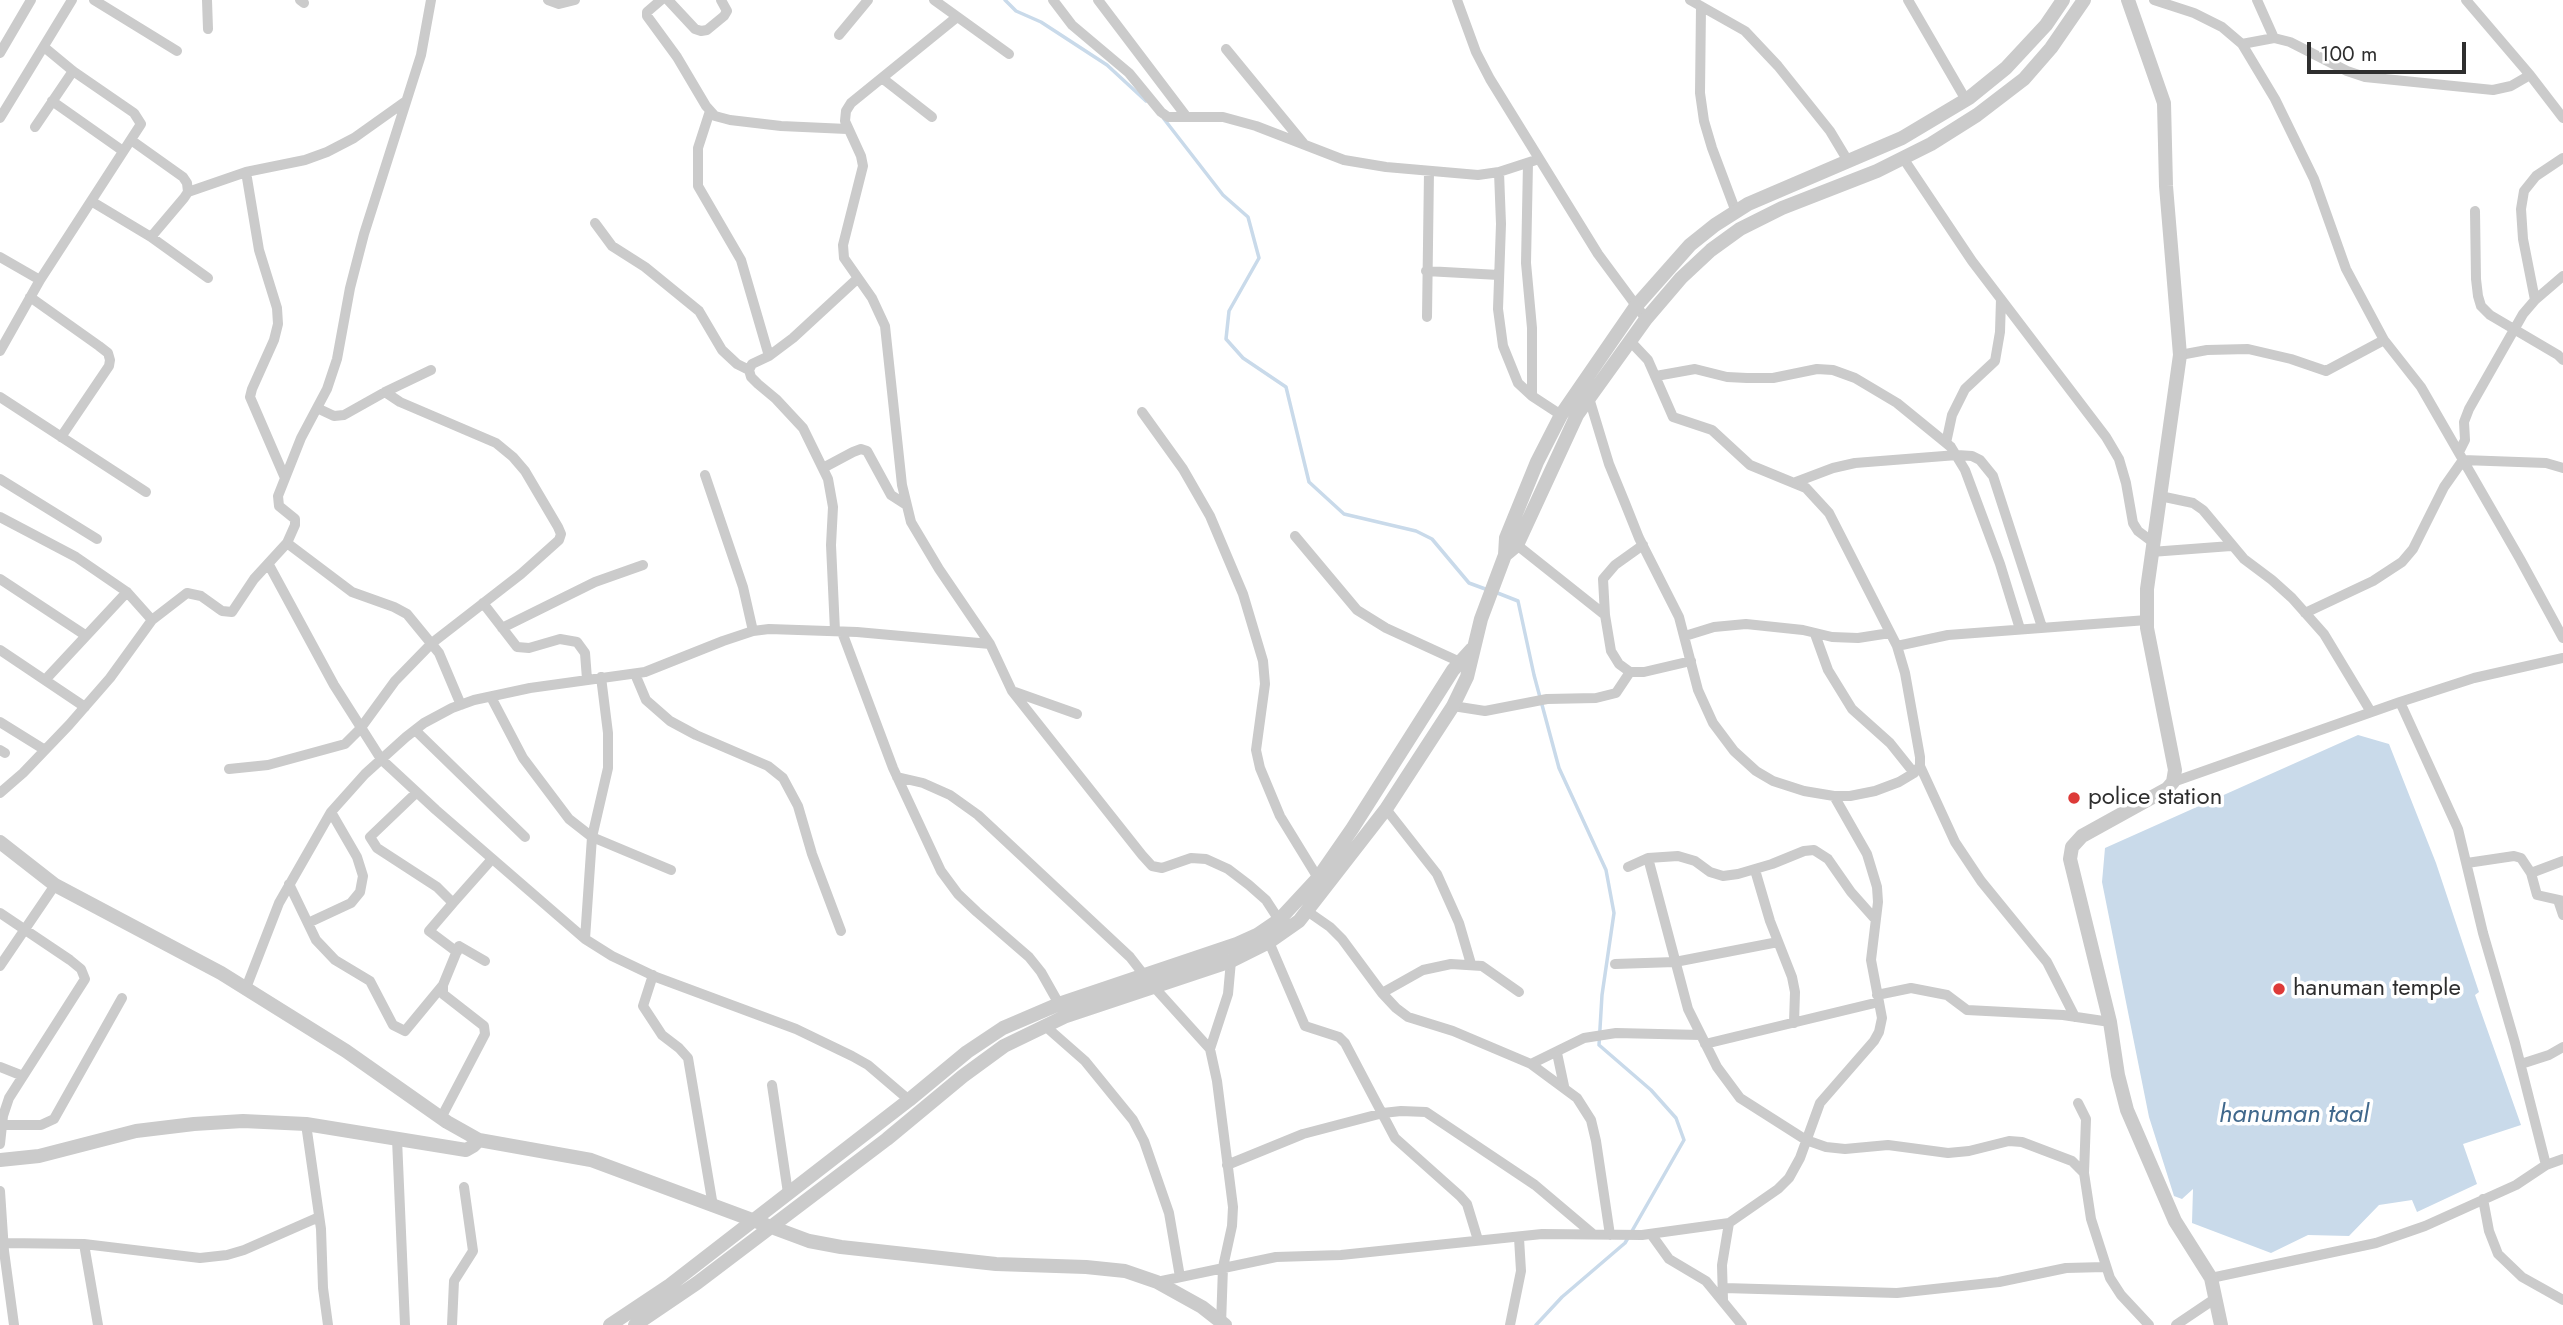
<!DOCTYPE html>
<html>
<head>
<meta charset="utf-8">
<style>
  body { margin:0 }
  #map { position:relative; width:2563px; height:1325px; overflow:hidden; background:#fff; font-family:Jost,sans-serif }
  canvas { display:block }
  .scale { position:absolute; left:2307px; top:42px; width:159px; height:32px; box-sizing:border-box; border:4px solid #2e2e2e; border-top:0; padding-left:9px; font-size:21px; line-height:24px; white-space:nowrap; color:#2e2e2e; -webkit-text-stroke:5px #fff; paint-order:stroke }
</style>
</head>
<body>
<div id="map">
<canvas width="2563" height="1325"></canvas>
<div class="scale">100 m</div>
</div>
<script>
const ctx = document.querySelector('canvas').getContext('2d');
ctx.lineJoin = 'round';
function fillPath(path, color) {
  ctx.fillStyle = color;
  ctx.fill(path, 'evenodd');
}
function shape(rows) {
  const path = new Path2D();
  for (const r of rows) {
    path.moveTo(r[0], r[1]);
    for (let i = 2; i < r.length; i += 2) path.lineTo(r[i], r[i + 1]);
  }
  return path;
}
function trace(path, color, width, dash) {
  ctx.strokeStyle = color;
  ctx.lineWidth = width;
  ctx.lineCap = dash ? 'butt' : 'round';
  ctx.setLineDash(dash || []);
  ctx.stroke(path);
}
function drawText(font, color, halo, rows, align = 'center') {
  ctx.font = font + ' Jost,sans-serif';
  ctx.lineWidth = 7;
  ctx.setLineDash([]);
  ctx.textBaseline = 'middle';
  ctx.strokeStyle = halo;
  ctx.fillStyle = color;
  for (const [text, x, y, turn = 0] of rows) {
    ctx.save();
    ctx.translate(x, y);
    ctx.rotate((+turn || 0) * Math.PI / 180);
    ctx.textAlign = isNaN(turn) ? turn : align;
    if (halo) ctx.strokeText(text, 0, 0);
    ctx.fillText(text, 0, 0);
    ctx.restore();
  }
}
fillPath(shape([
  [2358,735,2389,744,2436,863,2479,992,2475,995,2521,1125,2463,1144,2477,1184,2417,1212,2412,1200,2379,1205,2349,1236,2308,1235,2271,1253,2192,1223,2193,1189,2182,1199,2174,1196,2149,1117,2102,882,2105,848]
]), '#c9daea');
trace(shape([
  [1005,0,1016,11,1041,22,1107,65,1146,101],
  [1164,119,1223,195,1248,217,1259,258,1229,311,1226,339,1243,358,1286,387,1309,482,1344,514,1416,531,1432,539,1469,583,1488,590],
  [1495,592,1518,601,1534,675,1559,768,1606,870,1614,913,1602,995,1599,1045,1651,1090,1676,1118,1684,1140,1632,1231],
  [1536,1325,1562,1297,1625,1243,1628,1238]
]), '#c9daea', 3.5);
trace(shape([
  [94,0,177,51],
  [207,0,208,29],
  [300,0,304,3],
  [548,0,559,4,575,0],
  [661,0,647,12,647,16,677,57,706,106,715,116,730,120,781,126,847,129],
  [668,0,695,29,701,31,707,30,724,16,727,11,721,0],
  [934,0,1009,54],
  [1053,0,1072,25,1129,73,1161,112,1168,117,1223,117,1256,126,1344,160,1386,167,1478,175,1499,172,1539,159],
  [1098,0,1186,116],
  [1457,0,1476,52,1490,79,1598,254,1646,319],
  [1690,0,1745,31,1778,66,1830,131,1848,161],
  [1908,0,1966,100],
  [2154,0,2194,13,2222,27,2242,44,2275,99,2314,179,2346,269,2384,340],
  [2257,0,2274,38],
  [2466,0,2530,75,2563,118],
  [1701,6,1700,93,1704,121,1712,148,1736,212],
  [957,17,851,103,846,111,845,121,861,156,863,166,843,245,844,258,872,298,885,326,902,485,911,522,939,569,990,644,1012,691,1142,855,1152,866,1162,868,1191,858,1206,859,1228,869,1249,885,1266,900,1279,920],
  [839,35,868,0],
  [2242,44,2274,38,2290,42,2347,71,2365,77,2493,90,2511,86,2530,75],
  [1226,49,1304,144],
  [0,53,31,0],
  [882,78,932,117],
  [52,101,123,151],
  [710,111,698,148,698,186,741,260,769,356],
  [0,118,72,0],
  [35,127,73,71],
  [131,140,183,177,187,183,188,192,184,198,151,237],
  [1903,158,1972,261,2106,437,2119,459,2126,483,2133,523,2138,531,2154,543],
  [1528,163,1526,263,1532,328,1532,396],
  [246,172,259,250,277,308,278,324,274,340,252,389,250,397,285,478],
  [1499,172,1501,224,1498,309,1503,346,1518,383,1532,396,1561,415],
  [188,192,246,172,305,160,327,152,354,138,406,101],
  [91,201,151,237,208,278],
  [2475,211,2476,279,2478,296,2481,306,2490,315,2558,355,2563,360],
  [595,223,612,246,645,267,699,311,722,350,737,364,749,370],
  [0,257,40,280],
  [1426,271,1499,275],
  [30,297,99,346,108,353,110,360,109,366,61,437],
  [2535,300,2523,239,2521,209,2524,191,2536,176,2563,158],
  [1427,317,1429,171],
  [0,351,40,280,141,124,134,113,73,71,44,47],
  [2180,355,2207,350,2248,349,2291,359,2326,371,2384,340,2421,387,2520,559,2563,638],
  [1656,376,1695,369,1727,377,1747,378,1773,378,1817,369,1833,370,1855,378,1897,403,1951,447,1965,470,2000,564,2020,629],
  [0,397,146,492],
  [1589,398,1609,464,1625,503,1639,538,1679,617,1698,690,1713,723,1734,751,1756,771,1773,781,1804,791,1834,796,1850,796,1875,791,1899,782,1914,773,1920,766,1920,757,1905,673,1897,646,1829,513,1806,488,1750,465,1712,430,1673,417,1648,360,1630,341],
  [317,408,334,416,344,415,385,392,431,370],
  [1142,412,1183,469,1210,516,1243,594,1263,661,1265,684,1256,750,1260,768,1280,816,1318,878],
  [1946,443,1952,415,1965,389,1995,361,2000,332,2001,299],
  [2459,452,2465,440,2464,422,2469,409,2523,314,2535,300,2563,276],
  [823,468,853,452,861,449,867,451,891,495,905,504],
  [705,475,743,587,753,631],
  [0,479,97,539],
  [1796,482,1833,468,1855,463,1957,455,1972,456,1980,460,1993,476,2042,627],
  [2160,496,2193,503,2203,510,2244,559,2272,580,2292,598,2324,634,2371,712],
  [0,517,76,557,127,592,152,620],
  [1295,536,1357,610,1386,628,1460,662],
  [287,543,352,592,394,607,407,614,439,653,461,705],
  [1517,545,1605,615,1611,651,1619,664,1630,672,1644,672,1691,661],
  [2151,552,2231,546],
  [269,565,334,685,381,759,436,810,585,939,612,956,656,977,796,1029,852,1056,868,1065,909,1100],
  [0,579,85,635],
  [483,603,517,647,529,648,560,639,577,642,585,653,587,679],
  [2305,613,2373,581,2402,562,2413,549,2444,487,2463,460,2546,463,2563,468],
  [1605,615,1603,579,1615,565,1643,545],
  [502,628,595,582,643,565],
  [835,631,831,545,833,507,828,479,803,428,776,399,758,384,751,377,749,370,752,364,769,356,793,338,857,279],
  [842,632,893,768,941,871,958,894,977,912,1029,957,1041,972,1059,1004],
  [1815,634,1828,670,1852,709,1890,743,1914,773],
  [1685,636,1714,627,1746,624,1803,630,1832,637,1858,638,1890,633],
  [1897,646,1948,635,2147,620],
  [0,650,85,707],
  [635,674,646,700,670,721,696,735,768,766,783,778,798,806,812,854,841,931],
  [45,680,127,592],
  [1015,692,1077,714],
  [491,697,523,758,569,819,592,837,671,870],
  [2400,702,2474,678,2563,658],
  [1453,706,1485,711,1547,699,1596,698,1616,693,1630,672],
  [0,722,45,750],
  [415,730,525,837],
  [0,750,5,753],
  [1920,766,1955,842,1981,881,2047,962,2075,1017],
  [229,769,268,765,345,744,360,729,395,681,432,643,521,574,559,540,561,534,558,527,525,471,513,457,496,443,400,402,385,392],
  [897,777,923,783,950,795,978,815,1130,957,1144,975],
  [2173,782,2400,702,2458,829,2483,933,2515,1043,2546,1165],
  [0,793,23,773,69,725,110,678,152,620,187,593,201,596,222,611,232,612,254,579,287,543,295,525,295,519,279,506,278,496,301,438,327,389,337,359,350,288,364,234,421,55,431,0],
  [416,793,370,837,377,848,437,887,453,903,429,931,457,952],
  [1386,809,1437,874,1459,923,1471,964],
  [1648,858,1688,1009,1717,1067,1740,1098,1806,1140,1826,1147,1845,1149,1888,1145,1948,1153,1969,1151,2009,1141,2022,1142,2072,1161,2084,1173,2091,1219,2110,1278,2121,1295,2149,1325],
  [2467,863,2514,856,2521,858,2531,873,2537,895,2563,901],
  [1628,867,1648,858,1678,856,1695,861,1710,872,1723,876,1738,874,1772,864,1804,851,1814,850,1828,859,1851,892,1875,919],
  [1755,870,1770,921,1792,977,1795,992,1794,1023],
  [2531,873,2563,861],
  [289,884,316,940,335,960,370,981,393,1025,405,1031,443,985,459,946,485,961],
  [2558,900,2563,915],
  [453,903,492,859],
  [1307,911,1330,927,1342,939,1382,993,1396,1008,1408,1017,1453,1031,1531,1064,1577,1098,1591,1120,1596,1141,1610,1235],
  [0,913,70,960,81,969,85,979,9,1098,3,1116,0,1144],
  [308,923,351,903,360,892,363,876,357,857,331,812],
  [585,939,592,837,608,768,608,733,601,677],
  [1269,942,1305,1026,1339,1037,1345,1043,1395,1138,1460,1196,1467,1204,1478,1240],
  [1615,964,1675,962,1778,942],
  [0,966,55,885],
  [653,975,643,1006,662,1035,679,1048,688,1058,713,1206],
  [1154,987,1210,1049,1217,1081,1233,1207,1232,1226,1223,1267,1221,1325],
  [246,988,279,903,331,812,365,774,406,737,424,723,452,708,474,700,530,688,645,672,723,641,753,631,769,629,857,632,990,644],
  [1382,993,1423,970,1451,964,1482,966,1519,992],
  [1877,995,1911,988,1947,995,1967,1010,2063,1015,2110,1022],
  [1044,1025,1085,1061,1133,1120,1144,1141,1169,1213,1180,1277],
  [1705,1044,1879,1002],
  [1210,1049,1228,994,1231,961],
  [1557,1053,1564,1086],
  [1531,1064,1584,1038,1616,1033,1701,1035],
  [2521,1064,2549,1055,2563,1047],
  [0,1067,23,1076],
  [772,1085,788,1193],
  [2078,1103,2086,1119,2084,1173],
  [441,1118,485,1034,484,1026,443,994,443,985],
  [306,1124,321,1229,323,1288,328,1325],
  [2,1125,41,1125,54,1119,122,998],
  [397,1139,405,1325],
  [1227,1165,1303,1134,1383,1113,1401,1111,1426,1112,1535,1185,1593,1234],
  [0,1191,4,1251,14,1325],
  [2483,1199,2489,1231,2498,1254,2522,1277,2563,1300],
  [1651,1234,1669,1259,1706,1281,1742,1325],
  [3,1243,84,1244,200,1258,227,1255,244,1250,319,1217],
  [84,1244,98,1325],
  [2211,1278,2376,1243,2425,1226,2516,1185,2546,1165,2563,1159],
  [1157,1282,1276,1257,1341,1255,1542,1234,1642,1235,1729,1223],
  [1724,1288,1897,1293,1999,1282,2066,1268,2105,1267],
  [1723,1300,1722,1265,1729,1223,1778,1189,1789,1178,1800,1158,1820,1103,1874,1041,1879,1032,1882,1018,1871,960,1878,902,1877,887,1867,854,1834,796],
  [452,1325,454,1281,473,1251,464,1187],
  [1510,1325,1521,1271,1519,1238],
  [2176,1325,2216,1298]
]), '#cbcbcb', 10);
trace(shape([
  [2128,0,2164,103,2166,186,2180,355,2147,589,2147,628,2175,770,2173,782,2167,789,2082,836,2072,847,2070,859,2110,1022,2118,1075,2127,1110,2175,1221,2211,1278,2221,1325],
  [1505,555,1517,545,1577,415,1646,319,1681,278,1711,250,1740,229,1782,208,1877,171,1931,144,1977,115,2024,79,2051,48,2084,0],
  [0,842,55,885,221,973,346,1051,447,1122,479,1140,591,1160,809,1241,841,1247,996,1264,1086,1267,1125,1271,1157,1282,1202,1307,1225,1325],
  [0,1160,39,1156,136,1131,194,1124,243,1121,306,1124,466,1150,473,1146,479,1140],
  [610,1325,670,1285,909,1100,967,1052,1003,1028,1059,1004,1237,944,1257,935,1279,920,1318,878,1352,829,1453,670,1472,649],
  [635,1325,697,1283,887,1139,963,1076,1004,1046,1066,1016,1231,961,1269,942,1299,921,1386,809,1453,706,1467,677,1481,619,1505,555,1506,538,1537,462,1561,415,1636,306,1690,245,1715,225,1748,204,1902,138,1969,98,2006,68,2046,25,2063,0]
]), '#cbcbcb', 14);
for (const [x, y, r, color] of [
  [2074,798,7,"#dd3a38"],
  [2279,989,7,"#dd3a38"]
]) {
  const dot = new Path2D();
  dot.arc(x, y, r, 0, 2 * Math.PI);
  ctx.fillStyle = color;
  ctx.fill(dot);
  trace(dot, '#fff', 2.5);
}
drawText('24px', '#2e2e2e', '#fff', [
  ["police station",2088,798],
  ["hanuman temple",2293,989]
], 'left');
drawText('italic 26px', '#40688c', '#fff', [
  ["hanuman taal",2294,1116]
]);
</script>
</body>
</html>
